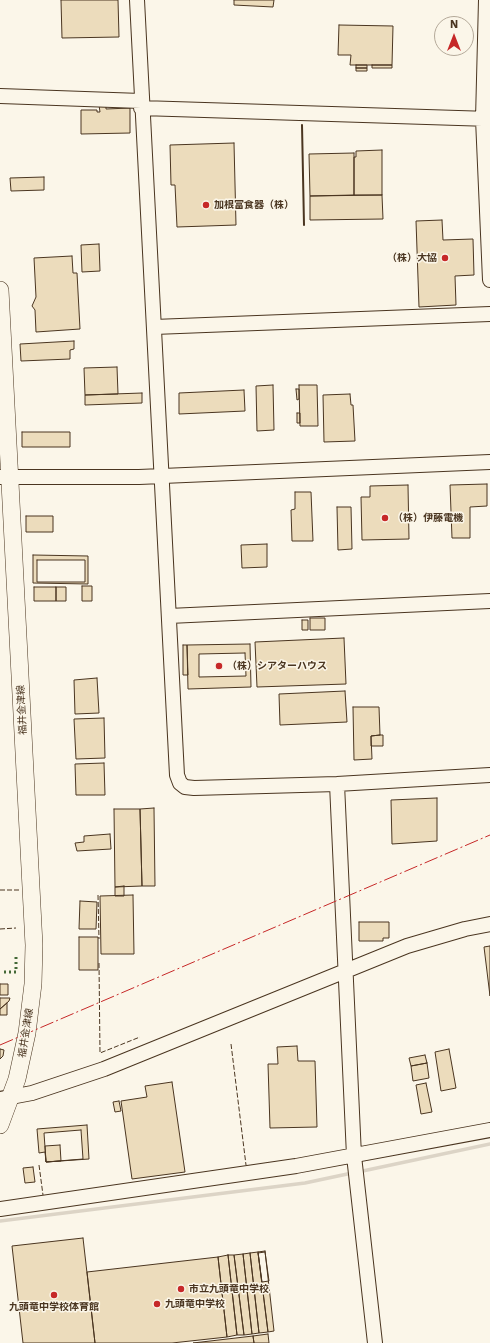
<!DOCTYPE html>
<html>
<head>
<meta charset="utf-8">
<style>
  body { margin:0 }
  #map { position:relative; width:490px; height:1343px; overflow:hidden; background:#fbf6e9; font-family:"Work Sans",sans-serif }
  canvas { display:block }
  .north { position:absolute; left:434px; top:16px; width:40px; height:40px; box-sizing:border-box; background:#fbf6e9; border:1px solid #b4a999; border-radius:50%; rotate:0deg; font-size:11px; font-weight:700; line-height:16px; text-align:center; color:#4a3520 }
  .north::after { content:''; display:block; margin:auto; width:14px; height:18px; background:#c62828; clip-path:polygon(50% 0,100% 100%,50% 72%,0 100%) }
</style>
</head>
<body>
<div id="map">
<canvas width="490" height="1343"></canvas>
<div class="north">N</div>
</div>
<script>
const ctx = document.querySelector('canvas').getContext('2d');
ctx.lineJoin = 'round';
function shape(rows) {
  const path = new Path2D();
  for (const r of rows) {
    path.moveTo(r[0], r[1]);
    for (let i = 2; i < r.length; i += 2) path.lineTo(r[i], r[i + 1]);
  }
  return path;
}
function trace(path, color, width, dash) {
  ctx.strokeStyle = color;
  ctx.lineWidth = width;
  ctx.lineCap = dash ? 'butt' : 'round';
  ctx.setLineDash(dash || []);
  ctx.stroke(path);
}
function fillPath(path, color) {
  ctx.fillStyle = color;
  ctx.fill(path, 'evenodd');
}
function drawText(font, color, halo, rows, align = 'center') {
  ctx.font = font + ' "Work Sans","Noto Sans JP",sans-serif';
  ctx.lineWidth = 3;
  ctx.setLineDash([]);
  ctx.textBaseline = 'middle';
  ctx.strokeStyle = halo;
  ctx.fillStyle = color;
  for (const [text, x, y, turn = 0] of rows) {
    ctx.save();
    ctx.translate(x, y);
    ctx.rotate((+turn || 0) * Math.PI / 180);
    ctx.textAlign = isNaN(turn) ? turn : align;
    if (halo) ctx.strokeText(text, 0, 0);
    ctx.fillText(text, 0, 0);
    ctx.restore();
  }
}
trace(shape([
  [358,1172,490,1144],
  [0,1221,305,1183,352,1173]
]), '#dcd4c6', 3.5);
const building = shape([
  [61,0,118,0,119,37,62,38,61,0],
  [234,0,274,0,273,7,234,5,234,0],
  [339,25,393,26,392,65,350,65,351,55,338,55,339,25],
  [356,65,367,65,367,68,356,68,356,65],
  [372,65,392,65,392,68,372,68,372,65],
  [356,68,367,68,367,71,356,71,356,68],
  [99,105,106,105,106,109,130,108,130,133,81,134,81,110,97,110,97,112,100,112,99,105],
  [234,143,236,225,177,227,175,185,171,185,170,145,234,143],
  [382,150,382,195,354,195,354,157,356,157,356,151,382,150],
  [354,153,354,195,310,196,309,154,354,153],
  [44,177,44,190,11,191,10,178,44,177],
  [382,195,383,219,310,220,310,196,382,195],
  [442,220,443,240,473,239,474,275,455,276,456,305,419,307,416,221,442,220],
  [99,244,100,271,82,272,81,245,99,244],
  [72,256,73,273,77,273,80,329,36,332,35,310,32,306,36,297,34,258,72,256],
  [74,341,74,349,70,350,70,359,21,361,20,344,74,341],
  [117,367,118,394,85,395,84,368,117,367],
  [273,385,274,430,257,431,256,386,273,385],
  [299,385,317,385,318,426,300,426,299,385],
  [296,389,299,389,299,399,297,400,296,389],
  [244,390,245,411,179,414,179,393,244,390],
  [142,393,142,403,85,405,85,395,142,393],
  [350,394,351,405,353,405,355,441,324,442,323,395,350,394],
  [297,413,300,413,300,423,297,423,297,413],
  [22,432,70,432,70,447,22,447,22,432],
  [487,484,487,506,470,507,470,538,452,538,450,485,487,484],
  [408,485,409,539,362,540,361,497,370,497,370,486,408,485],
  [295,492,311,492,313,541,292,541,291,510,295,509,295,492],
  [337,507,351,507,352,549,338,550,337,507],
  [26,516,53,516,53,532,26,532,26,516],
  [267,544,267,567,242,568,241,545,267,544],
  [33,555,88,556,88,584,33,583,33,555],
  [37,560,85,560,85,582,37,582,37,560],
  [82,586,92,586,92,601,82,601,82,586],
  [34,587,56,587,56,601,34,601,34,587],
  [56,587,66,587,66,601,56,601,56,587],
  [310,618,325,618,325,630,310,630,310,618],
  [302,620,308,620,308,630,302,630,302,620],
  [344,638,346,684,257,687,255,642,344,638],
  [250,644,251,687,188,689,187,645,250,644],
  [183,645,187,645,188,675,183,675,183,645],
  [245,653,246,676,199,677,199,654,245,653],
  [97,678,99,713,75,714,74,680,97,678],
  [345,691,347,722,280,725,279,694,345,691],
  [353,707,379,707,380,735,371,736,372,759,354,760,353,707],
  [104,718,105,758,76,759,74,719,104,718],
  [380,735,383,735,383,746,371,746,371,736,380,735],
  [104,763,105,795,76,795,75,764,104,763],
  [437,798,437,841,392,844,391,800,437,798],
  [154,808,155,886,142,886,140,809,154,808],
  [114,809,140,809,142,886,115,887,114,809],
  [110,834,111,849,77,851,75,843,84,842,84,836,110,834],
  [124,886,124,896,115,896,115,887,124,886],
  [133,895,134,954,101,954,100,896,133,895],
  [80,901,97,902,96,929,79,929,80,901],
  [359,922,389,922,389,938,383,938,383,941,359,941,359,922],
  [79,937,98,937,98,970,79,970,79,937],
  [490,946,490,996,484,947,490,946],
  [0,984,8,984,8,995,0,995,0,984],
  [0,998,10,998,9,1001,0,1009,0,998],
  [7,1003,7,1015,0,1015,0,1009,7,1003],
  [297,1046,298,1061,315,1061,317,1127,270,1128,268,1064,278,1064,277,1047,297,1046],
  [0,1049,4,1050,3,1056,0,1059,0,1049],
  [449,1049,456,1088,441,1091,435,1052,449,1049],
  [425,1055,427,1063,411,1066,409,1058,425,1055],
  [427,1063,429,1078,413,1081,411,1066,427,1063],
  [172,1082,185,1172,132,1179,121,1101,147,1097,145,1086,172,1082],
  [426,1083,432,1112,421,1114,416,1085,426,1083],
  [119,1101,121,1111,115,1112,113,1102,119,1101],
  [87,1125,89,1159,46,1162,45,1152,39,1153,37,1129,87,1125],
  [81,1130,83,1159,46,1162,44,1133,81,1130],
  [60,1145,61,1161,46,1162,45,1146,60,1145],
  [33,1167,35,1182,25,1183,23,1168,33,1167],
  [83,1238,95,1343,23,1343,12,1246,83,1238],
  [265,1251,274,1331,268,1332,258,1252,265,1251],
  [258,1252,268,1332,259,1333,250,1253,258,1252],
  [265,1252,269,1281,262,1282,258,1253,265,1252],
  [250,1253,259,1333,252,1334,243,1254,250,1253],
  [243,1254,252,1334,244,1335,234,1255,243,1254],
  [228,1255,234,1255,244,1335,237,1335,228,1255],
  [228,1255,237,1335,227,1337,218,1257,228,1255],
  [218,1257,227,1337,172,1343,95,1343,87,1272,218,1257],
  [268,1334,269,1343,254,1343,253,1336,268,1334],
  [253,1336,254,1343,193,1343,253,1336]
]);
fillPath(building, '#ecdcbc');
trace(building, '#4a3520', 1);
const minor = shape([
  [137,0,177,775,180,783,185,787,194,788,337,784,490,775],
  [486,0,483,119,490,280],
  [0,96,141,101],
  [141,108,490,119],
  [154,327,490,314],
  [0,477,139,477,490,462],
  [169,616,490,601],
  [337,784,354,1156,375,1343],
  [0,1099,32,1093,104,1069,407,946,465,929,490,924],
  [0,1209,296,1166,490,1130]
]);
const major = shape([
  [0,290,34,945,33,984,27,1033,17,1079,0,1125]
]);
trace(minor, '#4a3520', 16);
trace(major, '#4a3520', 18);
trace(minor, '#fbf6e9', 14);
trace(major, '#fbf6e9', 17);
trace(shape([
  [4,972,16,972,16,955]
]), '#436837', 3, [2, 3]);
trace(shape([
  [0,890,19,890],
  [98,895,99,939],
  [0,929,16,928],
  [99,963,100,1053,140,1037],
  [231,1044,246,1165],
  [39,1165,43,1195]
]), '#4a3520', 1, [5, 2]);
trace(shape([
  [302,125,304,225]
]), '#4a3520', 2);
trace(shape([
  [0,1045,490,835]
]), '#c62828', 1, [14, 3, 2, 3]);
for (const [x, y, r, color] of [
  [206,205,4,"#c62828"],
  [445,258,4,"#c62828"],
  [385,518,4,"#c62828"],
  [219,666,4,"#c62828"],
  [181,1289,4,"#c62828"],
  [54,1295,4,"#c62828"],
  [157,1304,4,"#c62828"]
]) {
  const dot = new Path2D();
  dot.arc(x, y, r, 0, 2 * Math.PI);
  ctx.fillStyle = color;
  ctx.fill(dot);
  trace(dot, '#fbf6e9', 1.5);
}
drawText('bold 10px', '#4a3520', '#fbf6e9', [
  ["加根富食器（株）",214,205],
  ["（株）大協",437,258,"right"],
  ["（株）伊藤電機",393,518],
  ["（株）シアターハウス",227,666],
  ["市立九頭竜中学校",189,1289],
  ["九頭竜中学校",165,1304],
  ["九頭竜中学校体育館",54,1307,"center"]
], 'left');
drawText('10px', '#4a3520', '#fbf6e9', [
  ["福井金津線",22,710,-93],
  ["福井金津線",26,1033,-81]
]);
</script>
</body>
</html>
